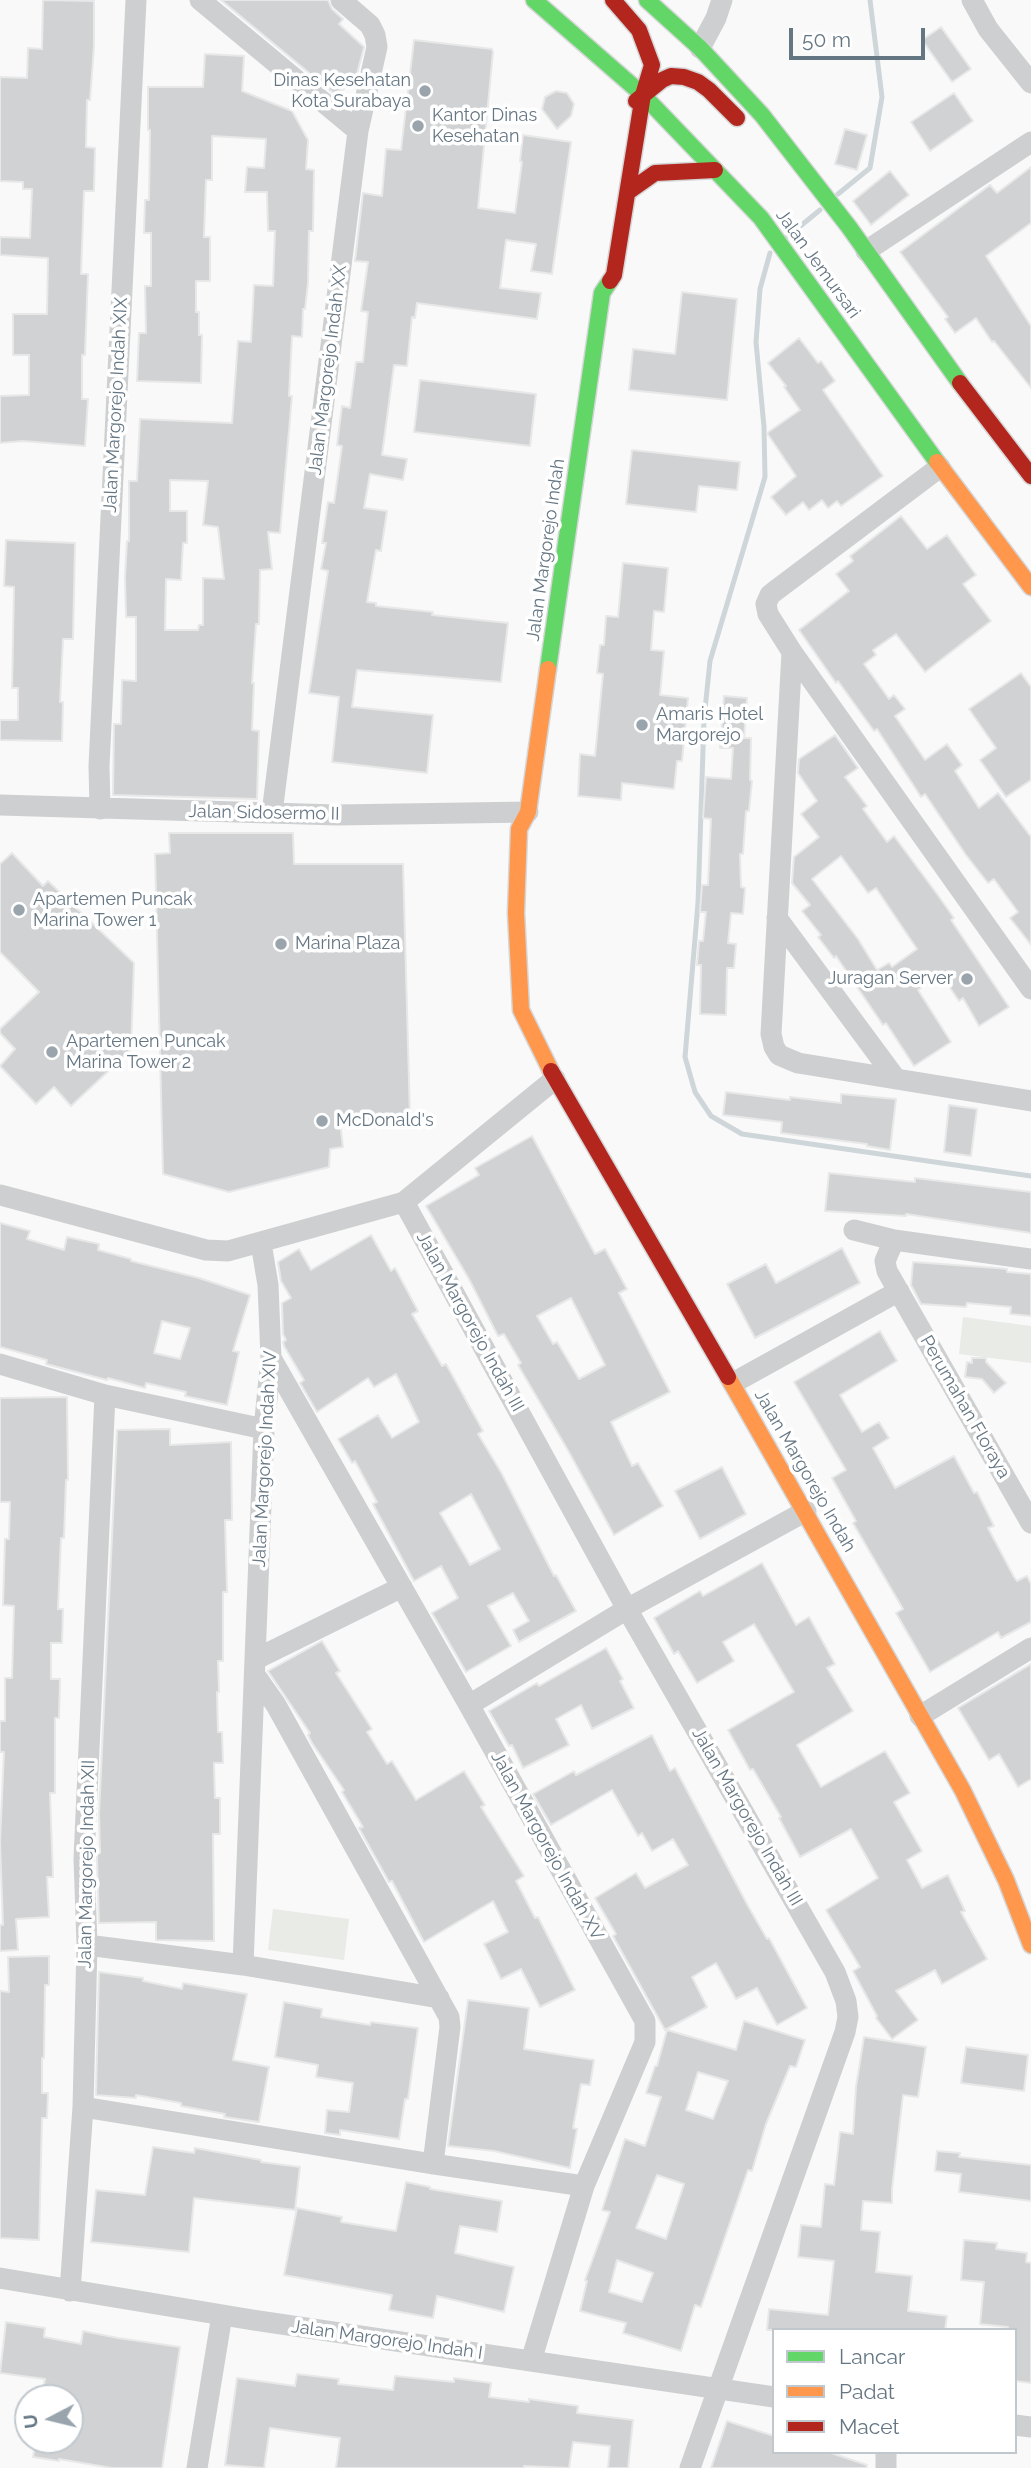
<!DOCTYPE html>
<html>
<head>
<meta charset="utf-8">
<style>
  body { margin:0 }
  #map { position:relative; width:1031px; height:2468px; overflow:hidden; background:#f9f9f9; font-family:Raleway,sans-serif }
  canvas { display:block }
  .legend { position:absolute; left:772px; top:2328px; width:245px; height:126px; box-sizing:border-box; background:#fff; border:2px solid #c1c8cd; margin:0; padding:9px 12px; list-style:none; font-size:21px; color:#657683 }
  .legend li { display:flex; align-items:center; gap:14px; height:35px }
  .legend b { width:35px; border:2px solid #c1c8cd }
  .north { position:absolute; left:14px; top:2384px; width:70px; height:70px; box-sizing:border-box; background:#fff; border:2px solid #c1c8cd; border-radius:50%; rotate:263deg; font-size:19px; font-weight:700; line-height:28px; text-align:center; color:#657683 }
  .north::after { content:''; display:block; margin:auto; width:24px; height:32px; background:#99a4ac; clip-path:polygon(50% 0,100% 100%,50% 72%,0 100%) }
  .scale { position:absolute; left:789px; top:28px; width:136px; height:32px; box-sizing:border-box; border:4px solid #657683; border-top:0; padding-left:9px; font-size:21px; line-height:24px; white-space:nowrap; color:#657683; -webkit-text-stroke:5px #fff; paint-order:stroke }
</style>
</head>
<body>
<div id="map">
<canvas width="1031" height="2468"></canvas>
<ul class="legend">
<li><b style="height:9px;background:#63d668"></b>Lancar</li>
<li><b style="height:9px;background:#ff974d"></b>Padat</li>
<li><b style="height:9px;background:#b3261e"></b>Macet</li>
</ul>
<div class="north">U</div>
<div class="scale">50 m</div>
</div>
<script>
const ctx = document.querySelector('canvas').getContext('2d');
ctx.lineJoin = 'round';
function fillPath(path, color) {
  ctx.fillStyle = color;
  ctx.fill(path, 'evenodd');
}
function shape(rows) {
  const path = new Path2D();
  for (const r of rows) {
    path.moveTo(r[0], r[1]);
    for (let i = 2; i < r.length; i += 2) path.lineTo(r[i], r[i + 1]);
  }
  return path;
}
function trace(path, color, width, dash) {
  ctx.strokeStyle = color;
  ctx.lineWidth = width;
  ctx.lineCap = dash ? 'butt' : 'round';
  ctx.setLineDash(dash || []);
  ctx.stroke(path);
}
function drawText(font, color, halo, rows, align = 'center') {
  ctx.font = font + ' Raleway,sans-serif';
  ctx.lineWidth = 7;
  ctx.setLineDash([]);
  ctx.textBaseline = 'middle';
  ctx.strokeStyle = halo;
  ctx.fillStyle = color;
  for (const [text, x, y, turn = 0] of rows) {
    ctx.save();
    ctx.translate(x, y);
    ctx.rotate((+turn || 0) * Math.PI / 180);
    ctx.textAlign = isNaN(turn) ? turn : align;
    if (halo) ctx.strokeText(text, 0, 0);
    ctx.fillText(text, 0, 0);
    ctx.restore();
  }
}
fillPath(shape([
  [963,1317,1031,1326,1031,1363,959,1354],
  [273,1909,349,1919,344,1960,268,1950]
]), '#e8ebe6');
trace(shape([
  [838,194,870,168,882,97,870,0],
  [787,237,820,210],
  [770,253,760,289,756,342,764,427,765,477,710,661,704,719,698,903,685,1057,695,1092,711,1116,742,1134,1031,1176]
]), '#ced6d9', 5);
const building = shape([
  [43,0,94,1,94,46,90,100,87,100,86,147,95,148,94,191,84,191,81,274,88,274,85,355,82,355,82,399,88,399,85,446,23,441,0,443,0,396,29,395,29,355,13,355,13,314,47,314,48,258,0,255,0,237,30,238,32,189,23,189,23,182,0,181,0,77,27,78,28,48,42,49,43,0],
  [221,0,328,0,332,9,343,19,339,24,364,47,357,74,337,96,221,0],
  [941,27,971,69,952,82,922,40,941,27],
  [414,40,492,49,493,52,478,208,515,213,522,162,520,161,523,135,571,142,552,274,531,271,536,244,506,240,500,288,541,293,537,319,417,303,415,318,412,317,407,366,394,365,382,455,407,459,403,480,370,474,364,508,387,511,381,551,376,550,367,602,376,603,376,606,433,612,432,615,508,623,501,682,357,670,352,707,433,715,427,773,332,762,339,697,309,693,328,571,321,569,326,543,322,543,328,502,334,503,342,446,337,445,342,406,350,408,356,362,363,362,368,312,361,311,368,262,355,261,363,193,382,196,386,149,401,150,414,40],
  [205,54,244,56,242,91,292,111,308,140,306,169,314,170,313,231,309,231,308,283,305,309,303,309,302,337,292,336,289,396,292,396,280,533,268,532,272,569,260,570,259,624,256,624,252,683,254,683,252,730,259,731,257,799,113,795,114,724,121,724,122,680,136,681,136,617,126,617,125,577,127,541,129,541,129,481,137,481,140,419,232,423,238,341,251,342,254,285,273,286,275,231,268,231,267,192,245,192,247,167,264,168,266,139,212,136,212,180,206,180,204,237,210,237,210,281,196,281,196,312,199,312,199,335,202,335,201,383,137,381,139,333,146,333,145,286,151,286,151,233,144,233,145,200,149,200,150,130,148,130,148,87,203,87,205,54],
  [170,480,208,481,203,525,218,527,224,579,203,578,203,625,199,625,198,630,165,630,166,579,181,580,183,543,187,543,187,511,170,511,170,480],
  [556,91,567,93,574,104,571,116,557,129,542,109,545,97,556,91],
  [954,93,973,121,930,151,911,122,954,93],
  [845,129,867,135,857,170,835,164,845,129],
  [1031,167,1031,223,986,256,1031,326,1031,388,994,341,992,342,976,318,955,333,945,319,948,317,900,252,990,185,997,193,1031,167],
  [890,171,909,195,871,225,853,201,890,171],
  [682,292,737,299,727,400,629,390,633,349,675,354,682,292],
  [799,338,818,363,821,361,835,381,823,390,883,476,841,506,837,501,828,508,822,500,809,510,803,502,786,515,771,497,796,476,767,433,800,410,784,387,786,386,768,363,799,338],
  [420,380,536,394,530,446,414,432,420,380],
  [632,450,740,462,737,490,699,486,696,512,626,504,632,450],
  [901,516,927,549,947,535,976,575,963,584,991,621,925,672,896,634,873,650,876,655,864,664,889,699,894,695,905,709,895,716,925,760,947,744,962,765,955,771,979,808,998,793,1031,837,1031,945,1010,918,1018,912,994,879,988,883,966,855,925,794,921,797,877,729,874,731,838,681,836,683,799,630,849,591,836,574,853,561,850,556,901,516],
  [6,540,75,543,73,639,63,639,60,702,63,702,62,741,0,740,0,720,18,720,18,688,12,688,14,587,4,586,6,540],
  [623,563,668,568,664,612,654,611,651,650,664,651,660,695,688,698,682,761,677,761,674,789,622,783,621,800,578,796,580,754,595,756,603,674,597,673,600,645,604,645,606,616,618,617,623,563],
  [1021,673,1031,687,1031,780,1006,797,980,760,996,748,969,709,1021,673],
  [724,696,747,698,744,738,751,738,750,780,752,781,749,811,746,811,743,854,740,854,741,887,745,888,743,914,731,913,728,943,736,944,734,968,727,968,726,1015,700,1014,701,965,697,965,699,941,703,941,706,912,700,912,702,885,708,885,711,819,703,818,706,777,731,779,733,748,720,748,724,696],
  [835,735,858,768,845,777,867,806,863,809,887,842,894,836,937,894,954,918,951,920,1009,1007,979,1026,963,998,959,1001,940,973,918,990,951,1042,914,1066,886,1023,883,1025,836,956,834,958,818,937,821,935,802,911,810,905,792,883,794,857,819,837,801,814,817,801,798,773,799,759,835,735],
  [841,856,868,893,876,888,917,949,892,967,889,963,877,970,858,939,812,879,841,856],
  [169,833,293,833,294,864,403,864,410,1117,340,1122,343,1147,330,1149,329,1167,229,1192,163,1174,155,854,170,853,169,833],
  [12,853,43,886,48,881,134,963,131,1050,71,1106,54,1087,36,1104,0,1066,15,1049,0,1033,0,1029,39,992,0,952,0,864,12,853],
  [726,1092,790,1100,790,1097,841,1103,841,1094,896,1099,890,1150,867,1146,867,1144,781,1133,782,1122,723,1115,726,1092],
  [949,1105,977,1109,971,1156,944,1152,949,1105],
  [532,1136,595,1254,605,1249,627,1289,619,1293,670,1392,611,1422,632,1466,638,1463,663,1506,614,1535,569,1452,518,1365,521,1363,504,1334,498,1336,469,1279,426,1206,479,1175,475,1168,532,1136],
  [571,1298,605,1365,579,1379,557,1342,553,1344,537,1316,571,1298],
  [829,1173,915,1182,915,1178,1031,1192,1031,1233,906,1214,906,1216,825,1211,829,1173],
  [0,1223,30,1231,27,1239,64,1250,67,1237,99,1244,98,1250,131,1259,131,1261,199,1278,250,1295,233,1351,239,1352,227,1405,185,1396,186,1392,146,1383,145,1388,108,1378,107,1380,46,1364,47,1360,0,1347,0,1223],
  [162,1321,190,1328,180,1359,154,1353,162,1321],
  [371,1235,391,1271,395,1268,418,1311,412,1314,442,1366,446,1364,483,1431,478,1434,502,1474,554,1576,556,1575,576,1611,519,1642,513,1630,529,1621,513,1593,488,1606,511,1646,466,1672,432,1613,458,1598,441,1566,414,1581,373,1504,377,1502,355,1461,352,1463,338,1439,378,1415,392,1438,419,1422,396,1374,374,1387,368,1378,317,1412,300,1383,304,1380,284,1346,283,1342,286,1340,283,1334,282,1303,291,1298,281,1281,278,1262,299,1249,311,1270,371,1235],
  [471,1494,500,1549,470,1565,440,1513,471,1494],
  [842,1248,860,1283,755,1338,727,1284,766,1264,776,1283,842,1248],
  [913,1262,997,1268,1007,1269,1007,1272,1031,1274,1031,1316,1010,1314,1011,1307,967,1303,966,1307,921,1304,911,1285,913,1262],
  [880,1331,897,1361,840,1395,862,1432,879,1422,889,1438,873,1448,895,1488,954,1456,974,1493,977,1492,994,1526,988,1528,1014,1577,1017,1581,1027,1576,1031,1584,1031,1622,1001,1638,998,1632,930,1672,896,1613,903,1609,853,1523,856,1521,832,1478,846,1470,794,1382,880,1331],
  [972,1358,986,1358,986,1362,1006,1383,994,1393,982,1379,965,1377,967,1362,972,1363,972,1358],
  [67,1397,68,1480,66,1480,64,1538,61,1538,58,1609,63,1609,62,1643,51,1643,51,1679,60,1679,59,1718,55,1718,55,1793,50,1793,53,1877,47,1877,49,1917,16,1919,18,1950,0,1951,0,1925,3,1925,0,1842,4,1752,0,1752,0,1721,5,1721,5,1678,12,1678,14,1606,3,1605,5,1539,9,1539,10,1502,0,1502,0,1398,67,1397],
  [170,1429,170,1445,231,1442,232,1520,225,1520,227,1592,223,1592,223,1661,218,1661,219,1692,217,1692,218,1732,222,1732,223,1763,214,1763,215,1798,220,1798,220,1834,213,1834,214,1941,156,1940,156,1922,99,1923,97,1859,97,1853,100,1853,99,1814,117,1430,170,1429],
  [722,1467,746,1514,700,1539,675,1491,722,1467],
  [762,1563,796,1625,809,1617,835,1664,827,1668,853,1711,797,1745,821,1787,885,1751,910,1793,894,1802,922,1851,907,1860,922,1888,948,1875,965,1911,961,1912,987,1959,942,1984,935,1970,896,1991,918,2020,892,2039,876,2018,877,2016,853,1971,860,1967,826,1910,878,1878,851,1829,800,1857,779,1818,781,1817,753,1769,750,1770,728,1730,794,1692,754,1624,723,1642,734,1661,697,1683,678,1651,674,1654,654,1618,700,1591,703,1596,762,1563],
  [322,1641,340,1671,336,1673,372,1729,367,1732,387,1764,392,1761,416,1800,464,1771,485,1805,481,1807,524,1876,516,1881,535,1918,538,1917,575,1990,540,2007,521,1969,501,1979,484,1944,508,1932,493,1901,424,1942,392,1881,389,1882,359,1828,363,1827,342,1792,344,1790,312,1743,308,1735,310,1733,268,1671,322,1641],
  [606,1648,623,1679,620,1681,634,1708,592,1729,581,1705,556,1719,569,1745,523,1768,512,1745,509,1746,489,1711,537,1683,539,1686,606,1648],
  [1031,1664,1031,1779,1018,1787,999,1754,989,1760,958,1708,1031,1664],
  [652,1735,670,1771,675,1768,748,1906,767,1939,769,1938,807,2008,777,2025,757,1988,736,1999,716,1963,692,1977,707,2007,665,2030,613,1936,616,1934,595,1898,636,1873,645,1888,688,1865,673,1839,652,1851,642,1833,638,1836,612,1790,551,1825,533,1794,574,1771,576,1775,652,1735],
  [49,1956,49,1985,45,1985,44,2058,42,2058,42,2093,48,2093,47,2118,42,2118,39,2240,0,2238,0,1991,9,1992,8,1957,49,1956],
  [99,1972,143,1978,143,1981,182,1989,183,1983,247,1994,233,2060,269,2067,259,2122,224,2117,225,2114,181,2106,181,2103,136,2095,136,2098,96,2095,99,1972],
  [468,2000,529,2008,524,2049,594,2060,590,2085,581,2084,573,2128,577,2129,570,2168,494,2151,448,2146,468,2000],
  [284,2002,322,2009,321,2017,370,2025,371,2022,418,2028,408,2099,405,2099,399,2139,340,2130,340,2135,325,2133,327,2110,349,2112,353,2083,316,2077,318,2065,275,2057,284,2002],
  [744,2021,805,2040,796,2067,790,2066,766,2124,752,2171,748,2170,701,2307,695,2305,681,2351,623,2333,626,2323,580,2311,587,2281,585,2280,610,2212,602,2210,625,2139,645,2146,661,2097,646,2093,655,2066,657,2066,667,2030,736,2050,744,2021],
  [698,2072,728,2081,713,2119,686,2110,698,2072],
  [657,2175,684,2184,666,2239,636,2228,657,2175],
  [617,2260,653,2273,642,2302,609,2292,617,2260],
  [864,2037,926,2047,918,2097,903,2095,892,2189,892,2203,863,2201,861,2230,880,2232,876,2272,912,2276,908,2311,947,2316,945,2330,767,2330,769,2309,828,2315,834,2261,798,2257,801,2225,821,2227,825,2184,834,2185,840,2132,853,2134,856,2087,864,2037],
  [966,2047,1028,2055,1024,2091,961,2083,966,2047],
  [153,2147,194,2153,195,2148,261,2160,261,2162,300,2167,295,2210,194,2198,189,2252,91,2242,96,2190,145,2195,153,2147],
  [937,2151,960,2153,959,2157,1031,2165,1031,2201,959,2192,961,2174,935,2171,937,2151],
  [406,2182,430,2187,430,2189,502,2201,497,2232,460,2226,455,2253,514,2267,504,2312,437,2296,433,2318,389,2310,392,2295,284,2275,297,2208,342,2217,341,2222,396,2231,406,2182],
  [964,2240,997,2243,996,2249,1027,2253,1026,2262,1031,2263,1031,2383,1015,2381,1015,2330,1007,2330,1008,2327,980,2324,984,2282,961,2280,964,2240],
  [6,2322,45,2328,44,2337,81,2344,83,2331,118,2338,180,2347,162,2468,112,2468,59,2459,59,2461,33,2457,36,2440,70,2440,71,2398,41,2398,45,2379,0,2373,6,2322],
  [297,2374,339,2379,338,2384,393,2390,395,2376,454,2382,454,2378,491,2383,489,2397,529,2402,529,2399,578,2406,577,2413,633,2420,628,2468,608,2468,610,2446,573,2442,569,2468,524,2466,524,2468,336,2468,340,2438,270,2428,264,2468,225,2465,237,2378,295,2386,297,2374],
  [727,2421,774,2436,774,2452,828,2452,867,2465,866,2468,711,2468,727,2421]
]);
fillPath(building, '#d0d2d3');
trace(building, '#e8e8e8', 2);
const fast = shape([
  [534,0,643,95,761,218,937,462],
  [647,0,700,48,762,115,849,227,960,383],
  [548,669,602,293,610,281]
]);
const slow = shape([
  [937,462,1031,587],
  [548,669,528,812,519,829,516,913,521,1010,551,1071],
  [728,1377,963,1791,1006,1880,1031,1945]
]);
const jam = shape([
  [636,101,662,80,671,76,684,77,698,82,709,90,737,118],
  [628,192,655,173,715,170],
  [610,281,614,275,643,95,652,65,639,30,613,0],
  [960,383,1031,476],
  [551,1071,728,1377]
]);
trace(fast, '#d5d6d7', 19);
trace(slow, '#d5d6d7', 19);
trace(jam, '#d5d6d7', 19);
trace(shape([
  [200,0,358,131,272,813],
  [341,0,370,25,375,35,377,47,358,131],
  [972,0,988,29,1031,83],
  [700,48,716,18,722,0],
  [866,251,1031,142],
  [940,467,775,591,770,595,766,604,768,614,792,652,1031,989],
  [792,652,771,1034,774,1047,779,1055,798,1063,1031,1101],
  [0,805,337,815,528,812],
  [100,809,99,766,136,0],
  [777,918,896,1079],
  [0,1195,206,1250,228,1251,404,1202,555,1079],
  [404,1202,627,1609,835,1972,846,2001,848,2017,845,2032,690,2468],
  [854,1230,894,1240,1031,1259],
  [894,1240,885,1261,887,1271,1031,1523],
  [271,1358,469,1705,645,2021,645,2042,584,2186,531,2361],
  [0,1364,105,1395,264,1429],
  [733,1383,899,1291],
  [256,1659,402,1587],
  [255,1675,276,1705,449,2017,450,2027,433,2164],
  [469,1705,627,1609,806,1511],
  [920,1716,1031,1648],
  [87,1945,243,1965,439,1998],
  [243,1965,264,1429,271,1358,268,1285,261,1243],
  [83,2107,433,2164,584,2186],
  [0,2278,253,2320,774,2397],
  [70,2291,83,2107,87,1945,84,1859,105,1395],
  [1015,2425,1031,2427],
  [197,2468,222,2315],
  [886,2468,886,2452]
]), '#cecfd0', 21);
trace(fast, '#63d668', 16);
trace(slow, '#ff974d', 16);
trace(jam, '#b3261e', 16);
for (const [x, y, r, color] of [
  [425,91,7,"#99a4ac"],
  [418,126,7,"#99a4ac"],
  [642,725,7,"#99a4ac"],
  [19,910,7,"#99a4ac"],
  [281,944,7,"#99a4ac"],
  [967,979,7,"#99a4ac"],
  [52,1052,7,"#99a4ac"],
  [322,1121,7,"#99a4ac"]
]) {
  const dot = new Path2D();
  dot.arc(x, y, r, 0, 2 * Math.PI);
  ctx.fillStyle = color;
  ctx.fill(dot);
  trace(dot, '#fff', 2.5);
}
drawText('18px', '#657683', '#fff', [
  ["Dinas Kesehatan",411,81,"right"],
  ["Kota Surabaya",411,102,"right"],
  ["Kantor Dinas",432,116],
  ["Kesehatan",432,137],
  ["Amaris Hotel",656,715],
  ["Margorejo",656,736],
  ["Apartemen Puncak",33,900],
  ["Marina Tower 1",33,921],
  ["Marina Plaza",295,944],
  ["Juragan Server",953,979,"right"],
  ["Apartemen Puncak",66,1042],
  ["Marina Tower 2",66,1063],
  ["McDonald's",336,1121]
], 'left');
drawText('18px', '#657683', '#fff', [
  ["Jalan Jemursari",818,264,54],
  ["Jalan Margorejo Indah XX",328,370,-83],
  ["Jalan Margorejo Indah XIX",116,405,-87],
  ["Jalan Margorejo Indah",546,550,-82],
  ["Jalan Sidosermo II",264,813,1],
  ["Jalan Margorejo Indah III",470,1322,61],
  ["Perumahan Floraya",965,1407,60],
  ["Jalan Margorejo Indah XIV",265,1459,-87],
  ["Jalan Margorejo Indah",805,1471,60],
  ["Jalan Margorejo Indah III",747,1817,60],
  ["Jalan Margorejo Indah XV",547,1846,61],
  ["Jalan Margorejo Indah XII",87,1864,-89],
  ["Jalan Margorejo Indah I",387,2340,8]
]);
</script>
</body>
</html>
